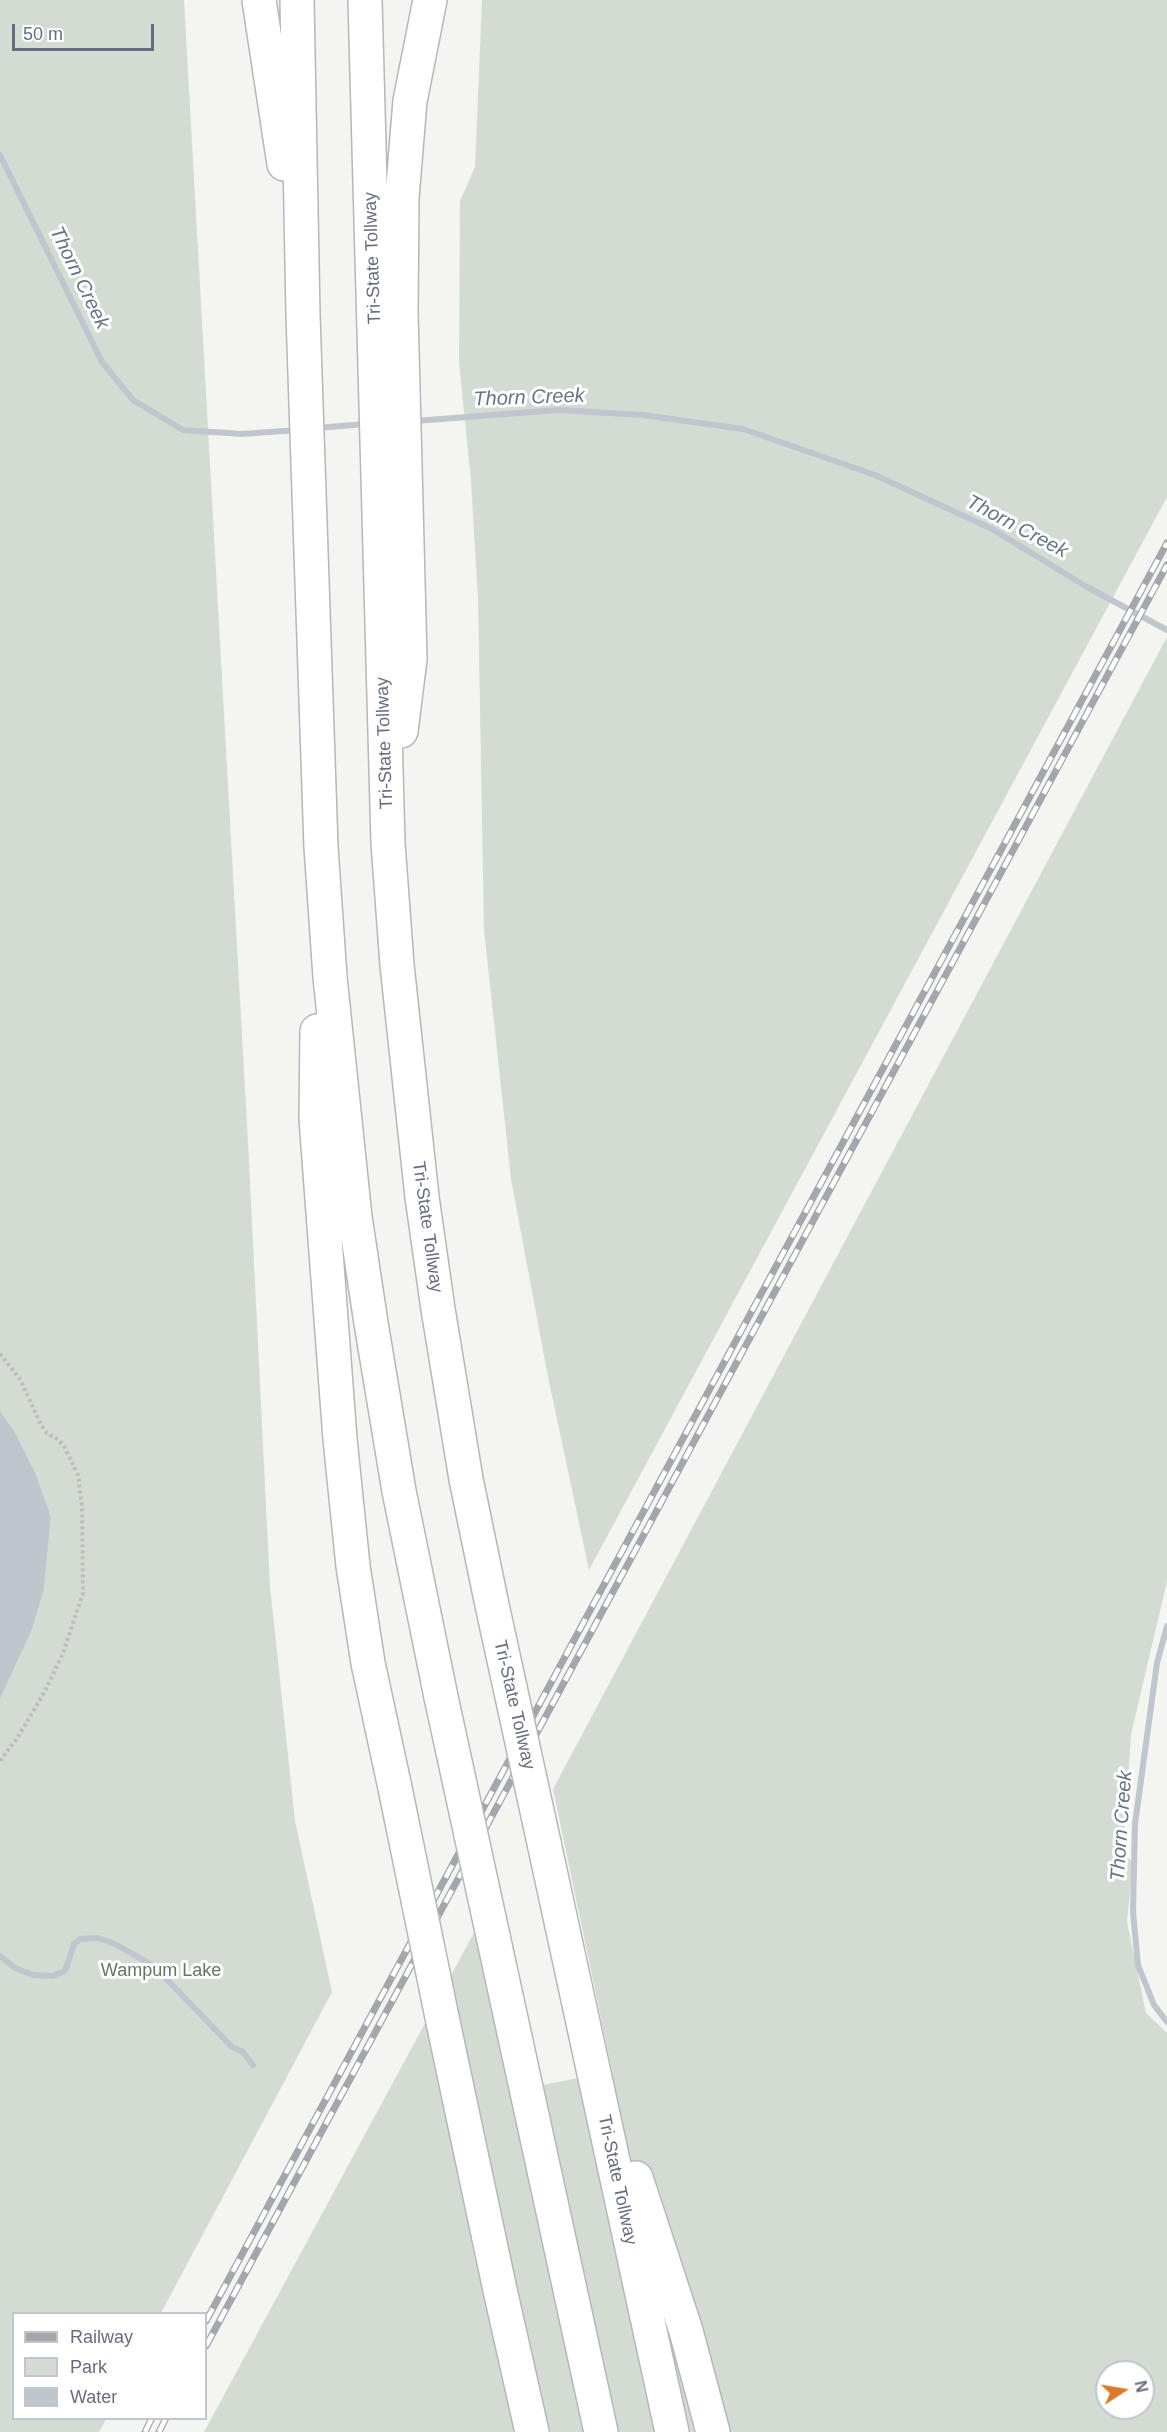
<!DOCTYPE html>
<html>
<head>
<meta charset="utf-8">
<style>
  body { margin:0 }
  #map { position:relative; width:1167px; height:2432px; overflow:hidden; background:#f4f5f1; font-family:Helvetica,sans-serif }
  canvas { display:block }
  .legend { position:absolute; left:12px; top:2312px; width:195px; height:108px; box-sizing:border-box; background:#fff; border:2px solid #c1c5cd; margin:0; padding:8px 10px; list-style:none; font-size:18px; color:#656e81 }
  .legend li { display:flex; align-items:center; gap:12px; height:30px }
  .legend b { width:30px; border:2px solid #c1c5cd }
  .north { position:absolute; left:1095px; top:2360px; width:60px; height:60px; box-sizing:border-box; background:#fff; border:2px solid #c1c5cd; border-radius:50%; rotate:78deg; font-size:16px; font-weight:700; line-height:24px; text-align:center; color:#656e81 }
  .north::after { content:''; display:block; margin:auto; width:21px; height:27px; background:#db7a2b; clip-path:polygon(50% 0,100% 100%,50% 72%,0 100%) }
  .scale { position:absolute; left:12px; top:24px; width:142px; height:27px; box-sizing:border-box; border:3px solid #656e81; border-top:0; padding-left:8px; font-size:18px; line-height:21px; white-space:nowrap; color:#656e81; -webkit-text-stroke:4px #fff; paint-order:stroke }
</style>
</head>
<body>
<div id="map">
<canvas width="1167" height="2432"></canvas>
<ul class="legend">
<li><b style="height:8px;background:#a3a6ad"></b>Railway</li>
<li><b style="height:16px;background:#d4dbd2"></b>Park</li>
<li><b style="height:16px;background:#c0c6cd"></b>Water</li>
</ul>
<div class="north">N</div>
<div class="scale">50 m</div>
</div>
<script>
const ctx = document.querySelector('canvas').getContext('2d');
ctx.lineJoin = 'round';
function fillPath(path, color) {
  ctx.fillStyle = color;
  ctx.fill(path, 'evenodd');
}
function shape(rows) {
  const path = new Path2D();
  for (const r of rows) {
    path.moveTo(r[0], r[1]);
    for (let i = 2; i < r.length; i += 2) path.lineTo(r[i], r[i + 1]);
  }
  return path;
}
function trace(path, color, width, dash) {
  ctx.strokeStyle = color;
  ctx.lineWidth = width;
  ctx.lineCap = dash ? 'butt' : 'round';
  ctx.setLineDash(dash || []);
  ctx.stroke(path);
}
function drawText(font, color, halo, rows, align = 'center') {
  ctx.font = font + ' Helvetica,sans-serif';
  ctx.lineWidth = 6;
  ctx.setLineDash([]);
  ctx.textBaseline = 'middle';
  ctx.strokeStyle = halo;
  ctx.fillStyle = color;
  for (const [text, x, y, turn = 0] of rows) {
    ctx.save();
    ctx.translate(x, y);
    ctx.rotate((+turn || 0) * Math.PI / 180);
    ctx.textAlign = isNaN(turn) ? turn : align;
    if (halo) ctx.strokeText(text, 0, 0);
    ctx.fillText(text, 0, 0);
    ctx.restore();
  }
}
fillPath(shape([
  [0,0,184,0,248,1142,270,1586,295,1821,332,1992,161,2313,14,2314,14,2418,106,2419,99,2432,0,2432,0,1699,32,1630,44,1590,51,1517,36,1474,15,1432,0,1411],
  [482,0,1167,0,1167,497,589,1570,547,1372,511,1179,484,930,478,599,471,481,459,362,460,201,475,167],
  [1167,637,1167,1581,1131,1735,1123,1855,1133,1861,1127,1922,1146,2013,1167,2033,1167,2432,204,2432,476,1929,514,2091,612,2071,553,1789],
  [1107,2372,1143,2372,1143,2408,1107,2408]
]), '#d4dbd2');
fillPath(shape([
  [0,1411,15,1432,36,1474,51,1517,44,1590,32,1630,0,1699]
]), '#c0c6cd');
trace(shape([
  [0,155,102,362,133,400,183,430,242,434,297,430],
  [415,421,558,410,643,415,743,429,875,475,992,529,1087,587,1167,630],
  [316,428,366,424],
  [1167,1626,1157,1663,1135,1824,1133,1912,1138,1965,1154,2005,1167,2022],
  [0,1956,15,1968,33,1975,53,1976,65,1971,74,1944,80,1939,98,1938,115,1944,154,1966,232,2047,243,2052,253,2065]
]), '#c0c6cd', 6);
const highway = shape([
  [259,0,284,164],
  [297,0,303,315,321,847,330,977,355,1217,371,1323,399,1491,441,1697],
  [365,0,388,843,397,965,422,1197,438,1309,466,1479,492,1605],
  [401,731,410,659,401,312,402,198,410,101,430,0],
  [317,1031,316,1119,340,1439,353,1566,368,1663,395,1788],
  [544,1843,672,2432],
  [493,1936,601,2432],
  [443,2022,500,2290,532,2432],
  [636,2178,686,2331,713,2432]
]);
trace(highway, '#b5b7bb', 36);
trace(shape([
  [0,1354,20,1379,41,1425,47,1433,57,1439,64,1446,78,1475,82,1506,83,1593,63,1653,45,1691,18,1737,0,1761]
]), '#bcbdc0', 4, [3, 3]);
trace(highway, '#fff', 33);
const rail = shape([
  [206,2321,1167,543],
  [206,2346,1167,565],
  [145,2432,152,2418],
  [159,2432,166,2418]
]);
trace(rail, '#a3a6ad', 7);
trace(rail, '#fff', 4.5, [14]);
const highwayBridge = shape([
  [492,1605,544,1843],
  [441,1697,493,1936],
  [395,1788,443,2022]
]);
trace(highwayBridge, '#b5b7bb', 36, []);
trace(highwayBridge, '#fff', 33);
drawText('18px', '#656e81', '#fff', [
  ["Tri-State Tollway",373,258,-92],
  ["Tri-State Tollway",385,743,-92],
  ["Tri-State Tollway",427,1227,82],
  ["Tri-State Tollway",514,1705,77],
  ["Tri-State Tollway",617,2180,78]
]);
drawText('18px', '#637864', '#fff', [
  ["Wampum Lake",161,1971]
]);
drawText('italic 20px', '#657585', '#fff', [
  ["Thorn Creek",79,278,64],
  ["Thorn Creek",529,398,-2],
  ["Thorn Creek",1017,527,28],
  ["Thorn Creek",1122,1826,-86]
]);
</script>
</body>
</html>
